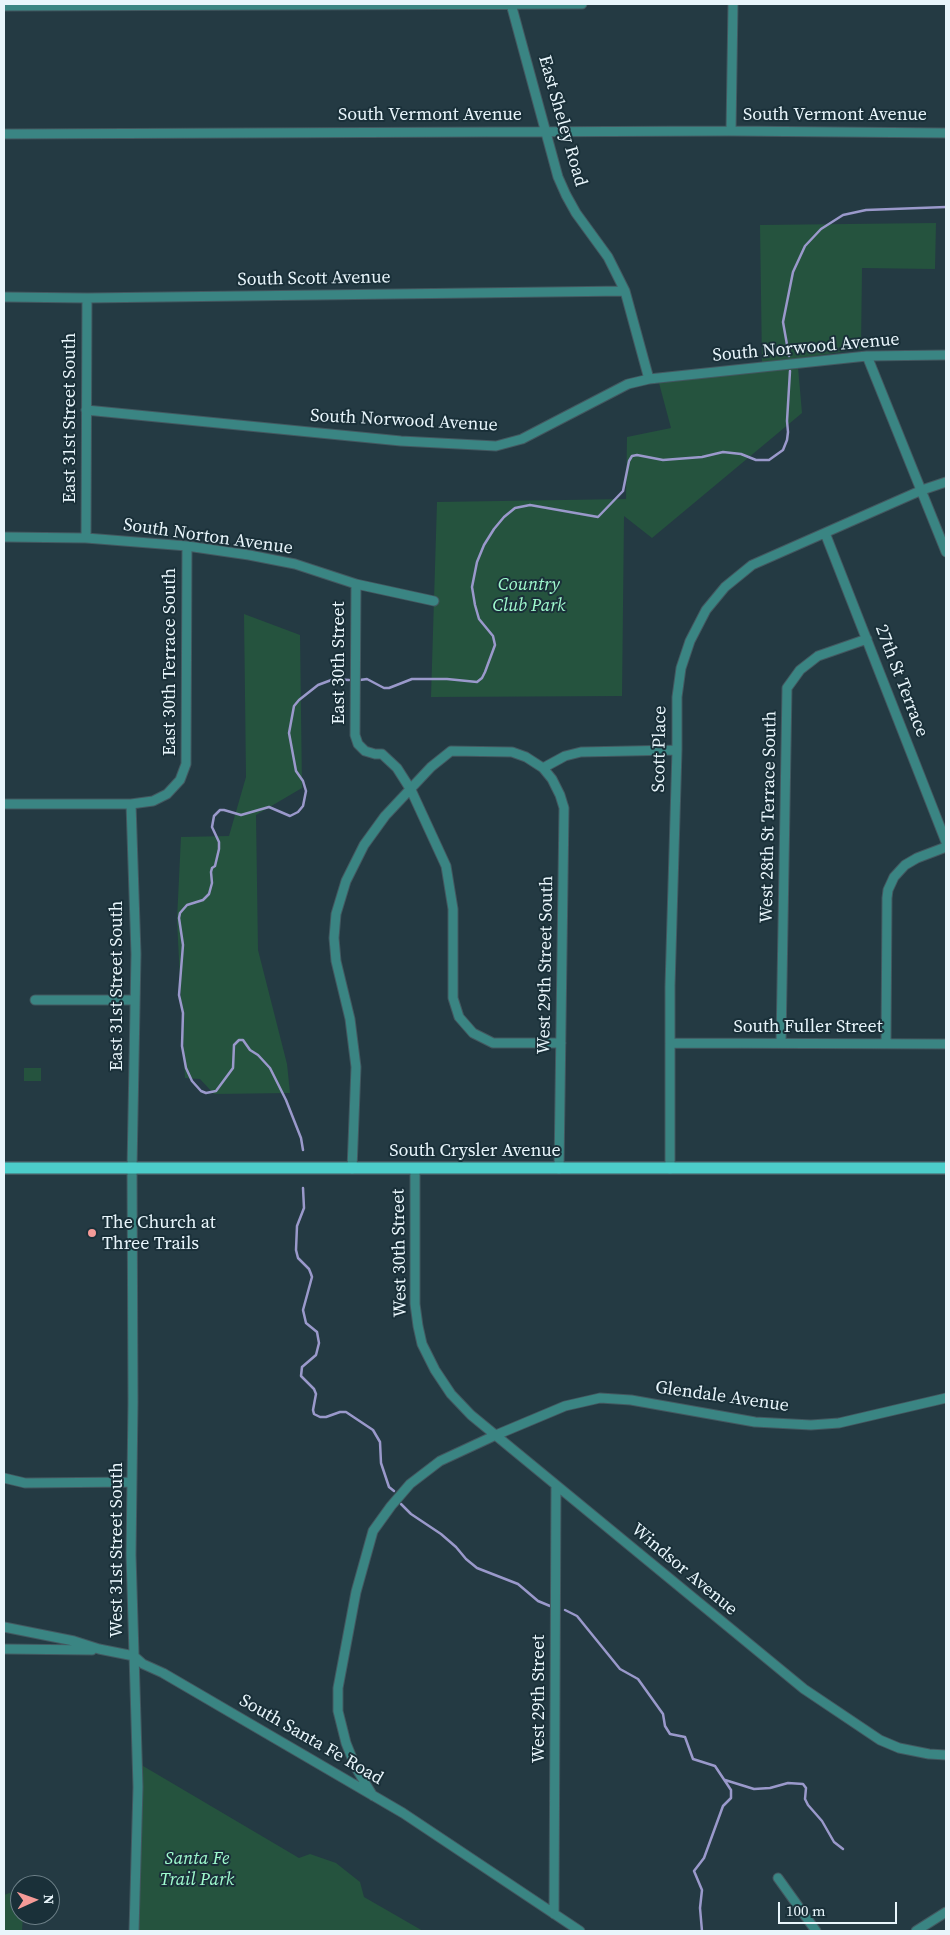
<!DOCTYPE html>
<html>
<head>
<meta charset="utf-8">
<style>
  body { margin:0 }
  #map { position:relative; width:950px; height:1935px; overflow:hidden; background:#243a43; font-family:"Source Serif 4",serif }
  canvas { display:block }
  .frame { position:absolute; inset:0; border:5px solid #e8f5fb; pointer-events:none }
  .north { position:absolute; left:10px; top:1875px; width:50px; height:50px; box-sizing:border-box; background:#1a3039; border:1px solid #6c7f87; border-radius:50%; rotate:88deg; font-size:14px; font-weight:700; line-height:20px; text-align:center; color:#e8f5fb }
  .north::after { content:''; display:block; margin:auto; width:18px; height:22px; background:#f59b98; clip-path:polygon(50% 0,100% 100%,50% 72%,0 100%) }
  .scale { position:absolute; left:778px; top:1902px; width:119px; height:22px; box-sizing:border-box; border:2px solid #e8f5fb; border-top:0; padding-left:6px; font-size:15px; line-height:18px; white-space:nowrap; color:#e8f5fb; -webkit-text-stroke:4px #1a3039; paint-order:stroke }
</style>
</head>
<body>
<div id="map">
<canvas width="950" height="1935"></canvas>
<div class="frame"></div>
<div class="north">N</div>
<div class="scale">100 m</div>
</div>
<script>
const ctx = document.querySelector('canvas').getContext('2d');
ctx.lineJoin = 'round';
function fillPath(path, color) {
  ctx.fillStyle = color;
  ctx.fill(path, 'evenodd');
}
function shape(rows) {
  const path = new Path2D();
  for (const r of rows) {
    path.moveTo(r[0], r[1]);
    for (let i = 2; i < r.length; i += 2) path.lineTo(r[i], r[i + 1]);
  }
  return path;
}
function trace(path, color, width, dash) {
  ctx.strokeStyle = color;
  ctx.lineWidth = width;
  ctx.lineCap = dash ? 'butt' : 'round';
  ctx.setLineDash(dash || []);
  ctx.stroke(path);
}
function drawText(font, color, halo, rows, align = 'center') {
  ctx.font = font + ' "Source Serif 4",serif';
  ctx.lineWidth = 4;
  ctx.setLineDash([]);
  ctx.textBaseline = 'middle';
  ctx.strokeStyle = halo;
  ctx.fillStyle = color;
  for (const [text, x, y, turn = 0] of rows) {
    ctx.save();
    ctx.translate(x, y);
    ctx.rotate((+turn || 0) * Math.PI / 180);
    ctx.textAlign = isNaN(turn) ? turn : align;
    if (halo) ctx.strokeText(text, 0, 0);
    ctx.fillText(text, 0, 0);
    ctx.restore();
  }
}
fillPath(shape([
  [936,223,935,269,862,268,861,349,762,364,760,225],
  [798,367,802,413,652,538,624,516,622,696,431,697,437,502,626,499,627,437,671,428,659,383],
  [244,614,300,635,302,788,256,815,258,950,287,1064,290,1093,214,1094,200,1079,185,1078,177,920,181,837,229,836,246,777],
  [24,1068,41,1068,41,1081,24,1081],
  [138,1763,299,1858,310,1854,336,1863,360,1882,364,1897,423,1931,134,1931],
  [12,1892,20,1897,20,1915,23,1915,22,1931,4,1931,4,1895]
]), '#25533e');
trace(shape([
  [789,356,783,322,793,272,805,246,821,229,843,215,866,210,946,207],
  [360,680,367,679,384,688,389,688,412,679,447,679,477,682,482,678,485,672,495,645,493,636,479,619,475,605,472,587,477,562,484,545,494,529,504,517,515,508,530,505,598,517,623,491,629,461,632,456,637,455,663,460,702,457,723,452,741,454,756,460,769,460,783,450,787,440,788,432,787,421,790,371],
  [303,1150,301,1138,286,1100,270,1068,258,1055,250,1050,243,1040,239,1040,234,1045,233,1068,216,1091,206,1093,201,1091,192,1081,186,1068,182,1046,183,1013,179,995,183,945,179,918,180,913,187,905,203,900,209,894,212,883,211,872,212,868,215,866,219,849,219,842,212,827,214,816,220,810,224,810,241,815,269,807,290,816,298,812,303,806,306,791,303,781,296,771,289,733,294,706,299,700,318,685,334,679,349,680],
  [303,1188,304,1208,297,1226,296,1250,298,1258,309,1269,311,1274,312,1277,303,1310,306,1323,317,1332,319,1343,316,1355,302,1367,301,1376,314,1389,316,1394,313,1410,314,1414,320,1417,326,1417,340,1412,346,1412,373,1430,380,1442,381,1463,389,1487,394,1491],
  [401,1504,411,1514,441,1534,456,1547,466,1559,477,1568,518,1584,538,1601,550,1606],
  [565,1610,577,1616,620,1669,638,1679,663,1714,665,1726,670,1734,685,1737,693,1759,715,1766,731,1790,731,1798,723,1806,704,1858,694,1871,702,1890,700,1908,702,1931],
  [725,1780,754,1789,770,1788,788,1783,803,1784,806,1788,805,1799,808,1805,822,1821,834,1842,843,1849]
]), '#9a99cb', 2.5);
const minor = shape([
  [511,4,558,177,566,195,576,213,608,257,625,291,649,379],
  [4,6,582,4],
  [731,131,733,4],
  [4,134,731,131,946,133],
  [4,297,87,298,625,291],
  [867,356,946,552],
  [86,410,401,441,496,446,522,439,628,384,649,379,867,356,946,355],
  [825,533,946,842],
  [4,537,86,538,187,546,249,555,295,564,356,584,434,601],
  [86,538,87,298],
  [356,584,355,735,358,744,365,751,375,754,382,754,397,768,411,790,446,866,453,909,453,998,459,1017,473,1033,493,1043,561,1043],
  [543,768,552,779,560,795,564,808,559,1169],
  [4,804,131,804,153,801,167,794,180,780,186,764,187,546],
  [131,804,136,954,132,1168,133,1402,131,1555,138,1787,134,1931],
  [35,1000,135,1000],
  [670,1043,946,1044],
  [781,1043,787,688,800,670,818,656,867,639],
  [886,1044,887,898,888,890,894,877,905,865,917,858,946,847],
  [352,1169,356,1067,350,1019,336,961,334,938,336,914,346,881,364,845,385,816,431,767,451,751,512,752,526,757,543,768,565,756,581,752,677,750],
  [415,1169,415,1304,418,1326,422,1344,435,1370,451,1394,471,1415,804,1689,880,1740,899,1748,929,1754,946,1755],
  [670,1169,670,986,677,750,677,697,681,668,690,641,706,610,725,587,752,565,922,490,946,482],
  [4,1478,25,1483,132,1482],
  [4,1627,74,1641,99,1649,134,1656,143,1664,163,1673,403,1813,580,1931],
  [4,1649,92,1650],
  [373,1796,356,1768,346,1743,338,1711,338,1688,356,1592,373,1531,391,1506,410,1484,440,1461,496,1435,565,1406,600,1398,631,1400,755,1422,811,1425,839,1423,946,1398],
  [778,1878,816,1931],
  [554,1914,556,1485],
  [916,1931,946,1912]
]);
const major = shape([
  [4,1168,946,1168]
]);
trace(minor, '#435860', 11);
trace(major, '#435860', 14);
trace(minor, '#3a8583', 9);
trace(major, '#4ccdca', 11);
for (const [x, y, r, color] of [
  [92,1233,5,"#f59b98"]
]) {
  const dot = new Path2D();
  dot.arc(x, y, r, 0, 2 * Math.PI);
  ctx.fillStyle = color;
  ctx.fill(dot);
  trace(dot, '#1a3039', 2);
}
drawText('18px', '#e8f5fb', '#1a3039', [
  ["South Vermont Avenue",430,115],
  ["South Vermont Avenue",835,115],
  ["East Sheley Road",562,121,74],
  ["South Scott Avenue",314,279,-1],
  ["South Norwood Avenue",806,348,-5],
  ["East 31st Street South",70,418,-90],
  ["South Norwood Avenue",404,421,3],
  ["South Norton Avenue",208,537,8],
  ["East 30th Terrace South",170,662,-90],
  ["East 30th Street",339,663,-90],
  ["27th St Terrace",901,681,69],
  ["Scott Place",660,749,-89],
  ["West 28th St Terrace South",769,817,-89],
  ["West 29th Street South",546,965,-89],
  ["East 31st Street South",117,986,-90],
  ["South Fuller Street",808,1027],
  ["South Crysler Avenue",475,1151],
  ["West 30th Street",400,1253,-91],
  ["Glendale Avenue",722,1397,8],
  ["West 31st Street South",117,1550,-90],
  ["Windsor Avenue",684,1570,40],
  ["West 29th Street",539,1699,-90],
  ["South Santa Fe Road",311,1740,30]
]);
drawText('italic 18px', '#a0fbcf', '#1a3039', [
  ["Country",529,585],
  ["Club Park",529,606],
  ["Santa Fe",197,1859],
  ["Trail Park",197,1880]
]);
drawText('18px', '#e8f5fb', '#1a3039', [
  ["The Church at",102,1223],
  ["Three Trails",102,1244]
], 'left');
</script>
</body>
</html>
